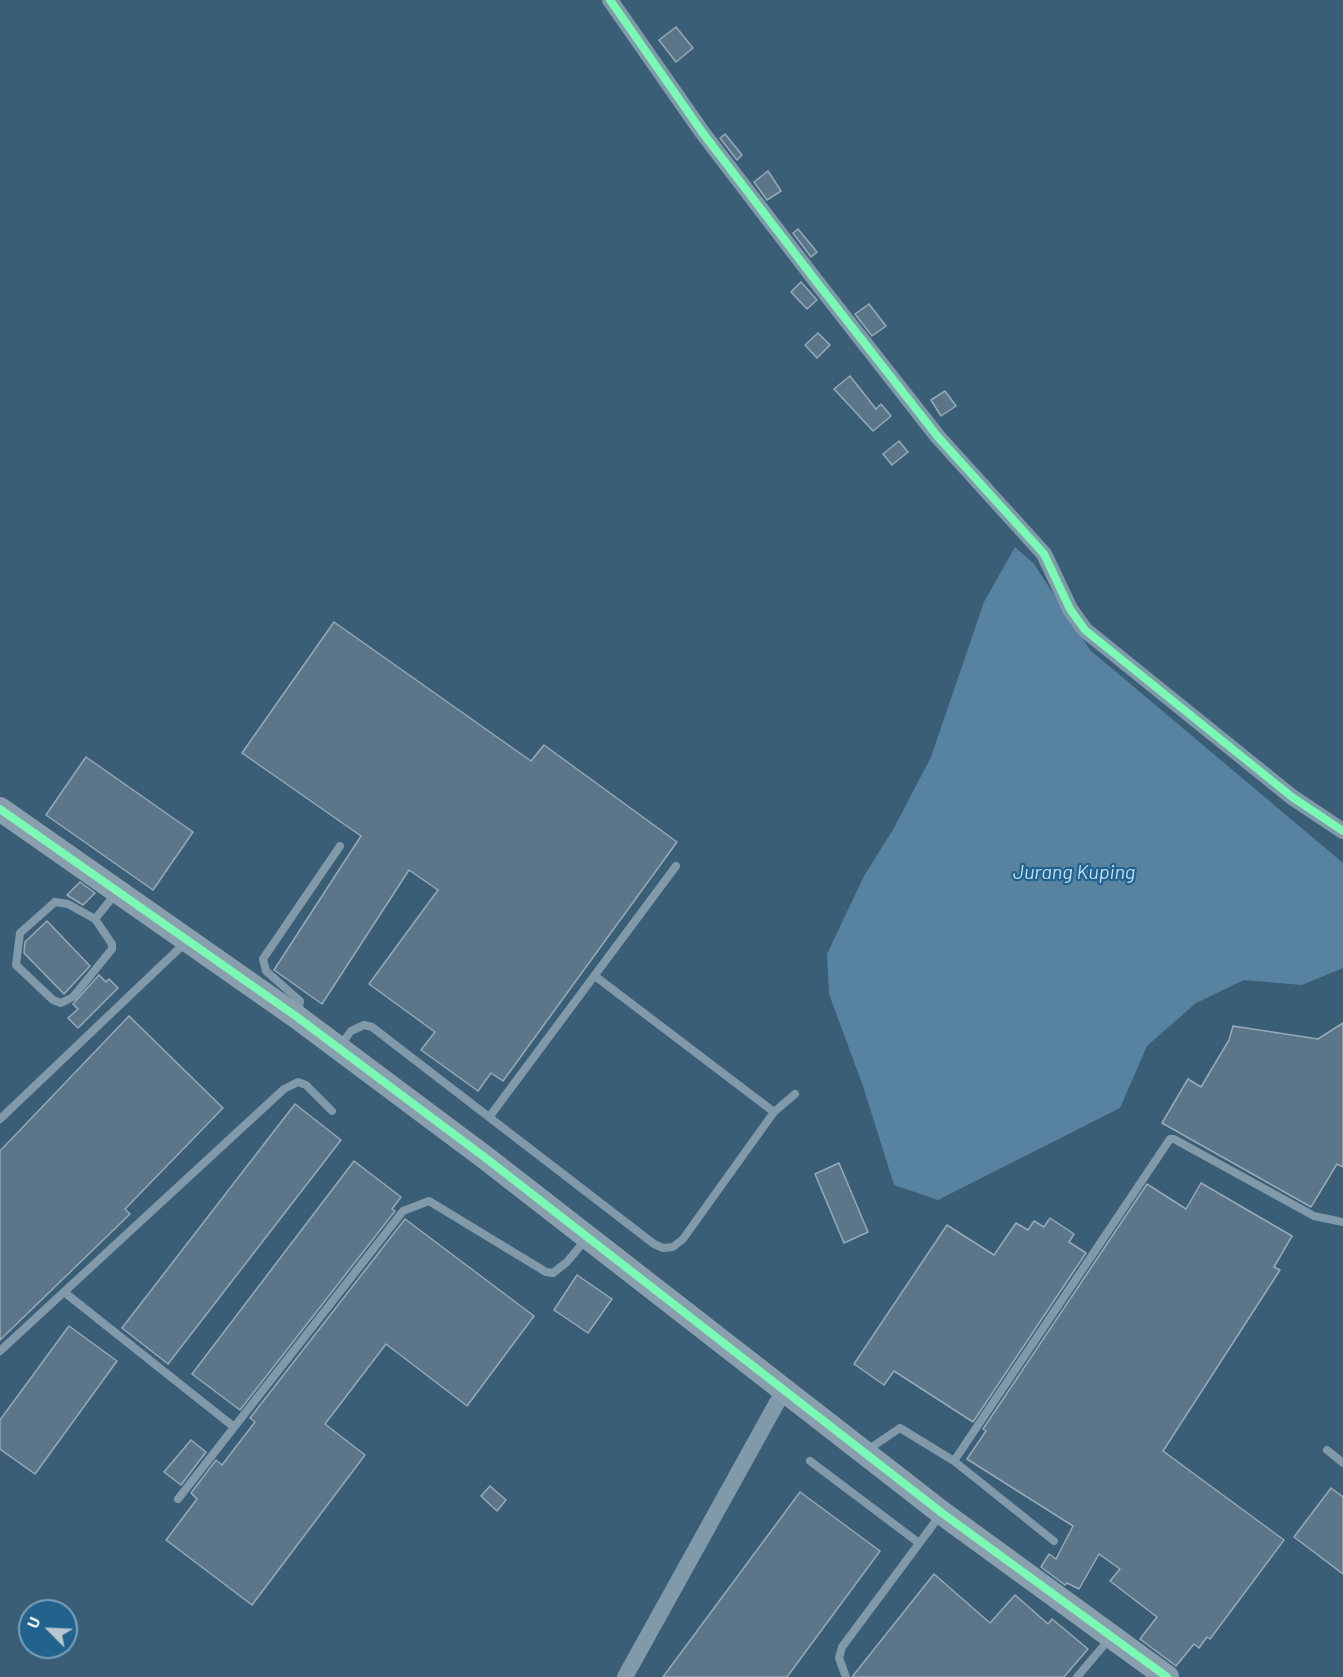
<!DOCTYPE html>
<html>
<head>
<meta charset="utf-8">
<style>
  body { margin:0 }
  #map { position:relative; width:1343px; height:1677px; overflow:hidden; background:#3a5e76; font-family:Barlow,sans-serif }
  canvas { display:block }
  .north { position:absolute; left:18px; top:1599px; width:60px; height:60px; box-sizing:border-box; background:#22638e; border:2px solid #7aa1bb; border-radius:50%; rotate:294deg; font-size:16px; font-weight:700; line-height:24px; text-align:center; color:#fff }
  .north::after { content:''; display:block; margin:auto; width:21px; height:27px; background:#bac7cf; clip-path:polygon(50% 0,100% 100%,50% 72%,0 100%) }
</style>
</head>
<body>
<div id="map">
<canvas width="1343" height="1677"></canvas>
<div class="north">U</div>
</div>
<script>
const ctx = document.querySelector('canvas').getContext('2d');
ctx.lineJoin = 'round';
function fillPath(path, color) {
  ctx.fillStyle = color;
  ctx.fill(path, 'evenodd');
}
function shape(rows) {
  const path = new Path2D();
  for (const r of rows) {
    path.moveTo(r[0], r[1]);
    for (let i = 2; i < r.length; i += 2) path.lineTo(r[i], r[i + 1]);
  }
  return path;
}
function trace(path, color, width, dash) {
  ctx.strokeStyle = color;
  ctx.lineWidth = width;
  ctx.lineCap = dash ? 'butt' : 'round';
  ctx.setLineDash(dash || []);
  ctx.stroke(path);
}
function drawText(font, color, halo, rows, align = 'center') {
  ctx.font = font + ' Barlow,sans-serif';
  ctx.lineWidth = 4.5;
  ctx.setLineDash([]);
  ctx.textBaseline = 'middle';
  ctx.strokeStyle = halo;
  ctx.fillStyle = color;
  for (const [text, x, y, turn = 0] of rows) {
    ctx.save();
    ctx.translate(x, y);
    ctx.rotate((+turn || 0) * Math.PI / 180);
    ctx.textAlign = isNaN(turn) ? turn : align;
    if (halo) ctx.strokeText(text, 0, 0);
    ctx.fillText(text, 0, 0);
    ctx.restore();
  }
}
fillPath(shape([
  [1015,547,1034,564,1090,650,1343,863,1343,968,1302,985,1244,980,1196,1003,1147,1046,1120,1108,938,1200,894,1185,863,1086,829,994,827,954,864,876,894,828,931,757,984,602]
]), '#5883a0');
const building = shape([
  [676,27,693,48,676,62,659,40,676,27],
  [725,134,742,155,737,160,720,138,725,134],
  [768,171,781,191,767,200,754,182,768,171],
  [798,229,817,252,811,257,793,233,798,229],
  [801,282,817,300,807,309,791,292,801,282],
  [869,304,886,326,872,336,855,314,869,304],
  [818,333,830,345,817,358,805,345,818,333],
  [850,376,876,409,881,404,891,416,873,431,834,389,850,376],
  [945,391,956,406,941,416,931,400,945,391],
  [899,441,908,452,892,465,883,454,899,441],
  [334,622,531,761,544,745,677,842,503,1081,491,1073,478,1091,421,1050,435,1032,369,984,438,890,409,870,322,1004,274,970,361,836,242,753,334,622],
  [86,757,193,832,153,890,46,815,86,757],
  [80,882,95,893,83,905,67,895,80,882],
  [47,921,90,966,64,994,24,953,25,942,47,921],
  [99,975,106,982,109,979,118,988,78,1028,68,1018,78,1009,73,1004,99,975],
  [129,1016,223,1108,125,1209,130,1214,0,1340,0,1151,129,1016],
  [1343,1023,1343,1167,1337,1164,1311,1207,1162,1123,1188,1079,1201,1087,1229,1040,1233,1026,1318,1039,1343,1023],
  [295,1104,341,1140,168,1364,122,1328,295,1104],
  [354,1161,401,1197,392,1209,395,1211,240,1410,192,1374,354,1161],
  [839,1163,868,1232,844,1243,815,1174,839,1163],
  [1201,1183,1292,1236,1274,1267,1280,1270,1163,1451,1284,1540,1210,1639,1207,1637,1199,1648,1194,1644,1176,1666,1140,1639,1157,1617,1110,1581,1120,1569,1099,1554,1079,1589,1067,1583,1065,1585,1041,1567,1049,1554,1056,1559,1073,1526,967,1459,986,1431,983,1429,1147,1184,1186,1209,1201,1183],
  [1050,1218,1074,1234,1069,1242,1086,1253,973,1422,894,1371,884,1385,854,1364,947,1225,994,1255,1016,1223,1028,1230,1034,1221,1044,1227,1050,1218],
  [405,1219,534,1316,467,1406,386,1344,325,1424,365,1455,252,1605,166,1540,197,1499,191,1493,216,1460,222,1465,255,1422,250,1418,405,1219],
  [577,1275,612,1299,588,1333,554,1310,577,1275],
  [69,1326,117,1361,35,1474,0,1449,0,1420,69,1326],
  [191,1440,206,1452,181,1485,164,1472,191,1440],
  [490,1486,506,1500,497,1511,481,1496,490,1486],
  [1331,1488,1343,1497,1343,1574,1294,1537,1331,1488],
  [800,1492,880,1551,787,1677,663,1677,800,1492],
  [934,1574,990,1623,1015,1595,1048,1624,1052,1619,1088,1649,1064,1677,852,1677,934,1574]
]);
fillPath(building, '#5a7688');
trace(building, '#96aab8', 1.5);
trace(shape([
  [55,902,68,904,95,919,112,944,112,949,73,997,61,1003,53,1000,16,965,20,933,55,902],
  [95,919,117,892],
  [595,976,774,1112],
  [298,1014,300,1001,266,971,263,959,340,846],
  [340,1046,351,1031,364,1025,372,1027,654,1244,663,1248,673,1247,683,1239,774,1112,795,1094],
  [490,1116,676,866],
  [0,1119,187,941],
  [64,1292,234,1427],
  [0,1351,284,1089,298,1082,306,1085,332,1111],
  [1327,1450,1343,1463],
  [866,1451,900,1428,954,1461,1170,1139,1174,1139,1314,1216,1343,1222],
  [810,1461,919,1543],
  [954,1461,1054,1541],
  [178,1499,403,1211,429,1201,546,1272,553,1273,567,1262,586,1239],
  [846,1677,839,1658,842,1647,941,1514],
  [1077,1677,1111,1637]
]), '#819aa9', 8);
trace(shape([
  [610,0,702,132,819,285,938,437,1044,554,1070,609,1085,630,1292,797,1343,831],
  [625,1677,784,1390]
]), '#819aa9', 16);
trace(shape([
  [0,809,297,1017,487,1159,942,1513,1167,1677]
]), '#8a9fae', 24);
trace(shape([
  [610,0,702,132,819,285,938,437,1044,554,1070,609,1085,630,1292,797,1343,831],
  [0,809,297,1017,487,1159,942,1513,1167,1677]
]), '#7af9b4', 8);
drawText('italic 20px', '#bddef3', '#22638e', [
  ["Jurang Kuping",1074,872]
]);
</script>
</body>
</html>
